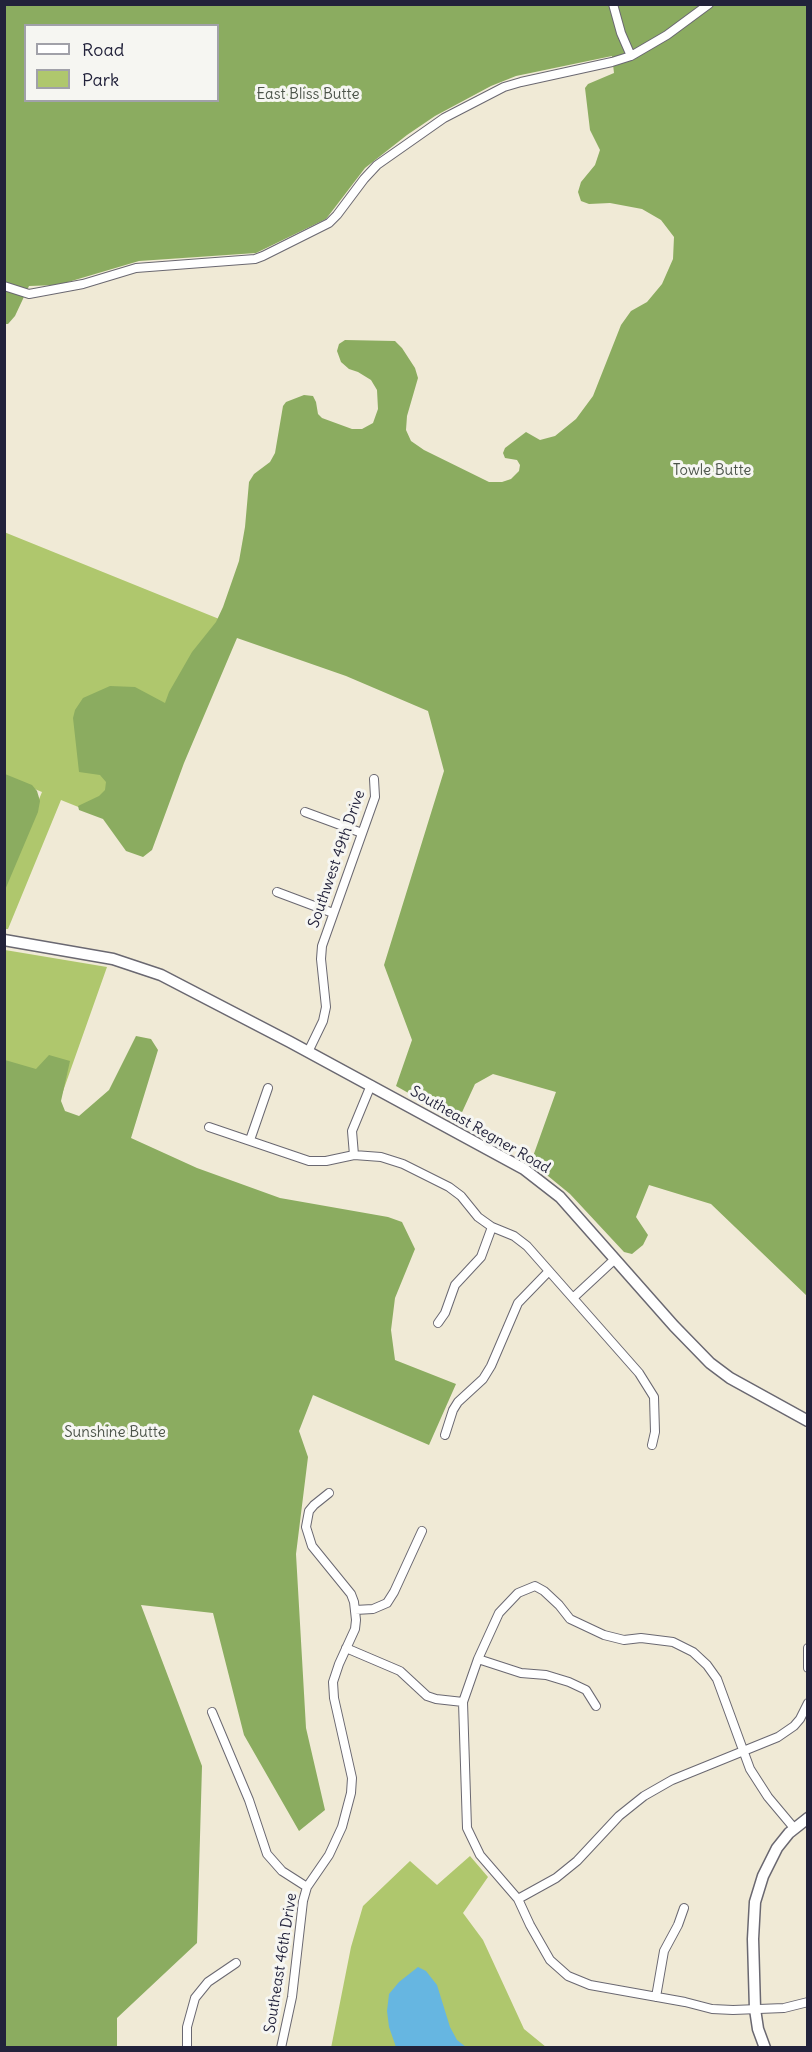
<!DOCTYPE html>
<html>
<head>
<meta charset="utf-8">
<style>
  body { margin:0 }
  #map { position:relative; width:812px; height:2052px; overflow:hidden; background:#f0ead6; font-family:Delius,sans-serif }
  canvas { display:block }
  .frame { position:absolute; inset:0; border:6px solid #22223b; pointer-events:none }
  .legend { position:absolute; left:24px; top:24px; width:195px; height:78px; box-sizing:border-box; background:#f6f6f2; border:2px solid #a1a1a9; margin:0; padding:8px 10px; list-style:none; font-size:18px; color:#22223b }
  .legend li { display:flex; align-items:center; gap:12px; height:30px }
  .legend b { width:30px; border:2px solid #a1a1a9 }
</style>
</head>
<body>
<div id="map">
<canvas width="812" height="2052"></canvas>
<div class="frame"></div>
<ul class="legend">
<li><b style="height:8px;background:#fff"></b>Road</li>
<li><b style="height:16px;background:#afc76d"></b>Park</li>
</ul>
</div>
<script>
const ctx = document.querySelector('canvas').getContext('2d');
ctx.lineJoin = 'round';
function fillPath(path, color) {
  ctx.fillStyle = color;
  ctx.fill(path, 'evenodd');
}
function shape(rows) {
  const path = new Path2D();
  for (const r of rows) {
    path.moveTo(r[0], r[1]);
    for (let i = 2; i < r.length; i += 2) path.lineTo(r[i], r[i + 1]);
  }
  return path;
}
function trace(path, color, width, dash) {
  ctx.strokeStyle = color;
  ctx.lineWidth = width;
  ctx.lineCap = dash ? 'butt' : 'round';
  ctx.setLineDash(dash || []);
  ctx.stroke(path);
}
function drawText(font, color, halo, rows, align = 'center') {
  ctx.font = font + ' Delius,sans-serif';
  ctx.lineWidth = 6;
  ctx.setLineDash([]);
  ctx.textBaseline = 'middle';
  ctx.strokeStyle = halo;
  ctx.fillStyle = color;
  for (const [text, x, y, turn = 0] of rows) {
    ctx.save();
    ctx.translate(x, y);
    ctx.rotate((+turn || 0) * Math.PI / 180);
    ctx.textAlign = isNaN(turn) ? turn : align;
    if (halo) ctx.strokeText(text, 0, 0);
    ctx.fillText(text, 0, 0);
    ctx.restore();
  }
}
fillPath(shape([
  [4,532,229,623,153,837,61,800,8,929,5,929,5,883,42,792,5,777],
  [5,950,107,967,5,1255],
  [470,1856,488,1877,463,1913,483,1940,524,2029,546,2047,560,2047,331,2048,351,1947,363,1906,410,1861,437,1885]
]), '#afc76d');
fillPath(shape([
  [4,5,807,5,807,1296,711,1204,649,1185,636,1217,648,1235,643,1245,632,1254,624,1252,570,1194,531,1162,556,1092,493,1074,475,1084,458,1121,396,1086,412,1040,384,965,444,771,428,711,346,676,237,638,184,763,152,850,143,857,126,851,103,819,79,810,78,806,99,796,105,790,106,782,100,775,79,772,73,718,75,710,83,698,110,686,135,687,165,703,169,692,192,652,216,622,223,607,239,561,245,527,249,482,254,474,270,462,275,453,283,406,286,402,304,395,313,396,316,402,318,414,322,418,352,429,362,429,373,423,378,409,377,390,371,380,358,372,349,369,341,362,337,351,339,344,345,340,395,341,402,348,415,368,418,378,407,416,406,430,411,441,424,450,489,482,502,482,511,479,519,471,520,465,517,460,505,458,503,453,505,448,526,432,540,440,555,436,576,419,593,396,621,325,631,311,647,302,662,284,673,259,674,237,661,220,642,209,610,203,589,204,581,201,578,192,581,182,595,165,600,150,590,130,585,88,588,84,614,73,612,56,516,76,491,86,435,116,407,135,365,168,326,219,256,253,139,261,58,285,29,286,15,316,8,324,5,324],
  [26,26,218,26,218,100,26,100],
  [5,774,32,785,37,791,40,801,38,812,5,890],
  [136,1036,151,1039,158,1050,131,1138,197,1168,280,1198,388,1217,402,1222,415,1249,395,1298,391,1330,395,1360,456,1384,429,1445,313,1395,299,1431,308,1457,296,1554,306,1728,325,1810,299,1831,244,1735,213,1613,141,1605,202,1766,197,1943,117,2018,117,2047,5,2047,5,1060,36,1069,49,1055,70,1061,61,1101,65,1111,79,1116,109,1090]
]), '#8bac60');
fillPath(shape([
  [418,1967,426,1971,437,1985,450,2027,457,2040,466,2047,396,2047,389,2027,387,2011,389,1994,399,1982]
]), '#66b6e1');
const street = shape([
  [613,4,621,33,631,56],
  [4,286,29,294,83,284,136,268,255,259,263,256,329,223,337,215,364,179,377,165,444,118,504,87,521,82,612,62,631,56,667,35,709,4],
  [305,812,362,833],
  [277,892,333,913],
  [308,1052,323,1021,326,1007,321,959,322,946,375,797,374,779],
  [209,1127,309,1161,326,1161,354,1155,381,1157,403,1164,449,1187,461,1196,478,1217,492,1227,514,1236,527,1246,639,1373,654,1397,655,1432,652,1445],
  [250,1140,268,1088],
  [354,1155,352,1131,371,1085],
  [573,1298,615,1259],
  [438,1323,445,1313,455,1285,481,1257,492,1227],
  [445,1435,453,1410,458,1402,483,1379,491,1366,518,1303,549,1271],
  [355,1610,373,1609,387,1603,394,1592,422,1531],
  [346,1648,400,1671,427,1696,436,1699,463,1702],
  [808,1648,808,1668],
  [478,1659,521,1673,546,1675,569,1682,586,1690,596,1706],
  [212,1712,249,1800,267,1854,282,1871,307,1887],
  [794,1828,768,1797,750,1769,717,1679,707,1665,693,1652,673,1642,641,1638,624,1640,604,1635,570,1619,559,1605,544,1591,535,1586,518,1593,499,1613,478,1659,463,1702,467,1828,480,1855,518,1899,530,1925,550,1960,568,1976,590,1985,685,2002,712,2009,733,2010,784,2008,808,2002],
  [518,1899,556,1878,577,1861,619,1816,644,1796,672,1780,778,1737,794,1726,800,1719,808,1703],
  [656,1997,664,1951,678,1925,684,1908],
  [187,2048,187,2027,195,1998,208,1982,236,1963],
  [281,2048,292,1997,303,1901,307,1887,329,1855,342,1827,351,1793,352,1778,334,1698,333,1682,339,1664,355,1629,356,1620,354,1602,351,1594,312,1546,306,1527,309,1511,314,1505,329,1493]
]);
const secondary = shape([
  [4,940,113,959,161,975,290,1042,524,1169,560,1197,674,1326,710,1363,730,1378,808,1421],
  [765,2048,758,2029,755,2009,753,1939,755,1902,763,1876,777,1848,789,1833,808,1818]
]);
trace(street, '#6a6871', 10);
trace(secondary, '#6a6871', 13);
trace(street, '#fff', 8);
trace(secondary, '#fff', 10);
drawText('15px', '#4c544a', '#f6f6f2', [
  ["East Bliss Butte",308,95],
  ["Towle Butte",712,471],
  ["Sunshine Butte",115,1433]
]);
drawText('15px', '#22223b', '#f6f6f2', [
  ["Southwest 49th Drive",337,859,-71],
  ["Southeast Regner Road",480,1130,30],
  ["Southeast 46th Drive",281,1963,-81]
]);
</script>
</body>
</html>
